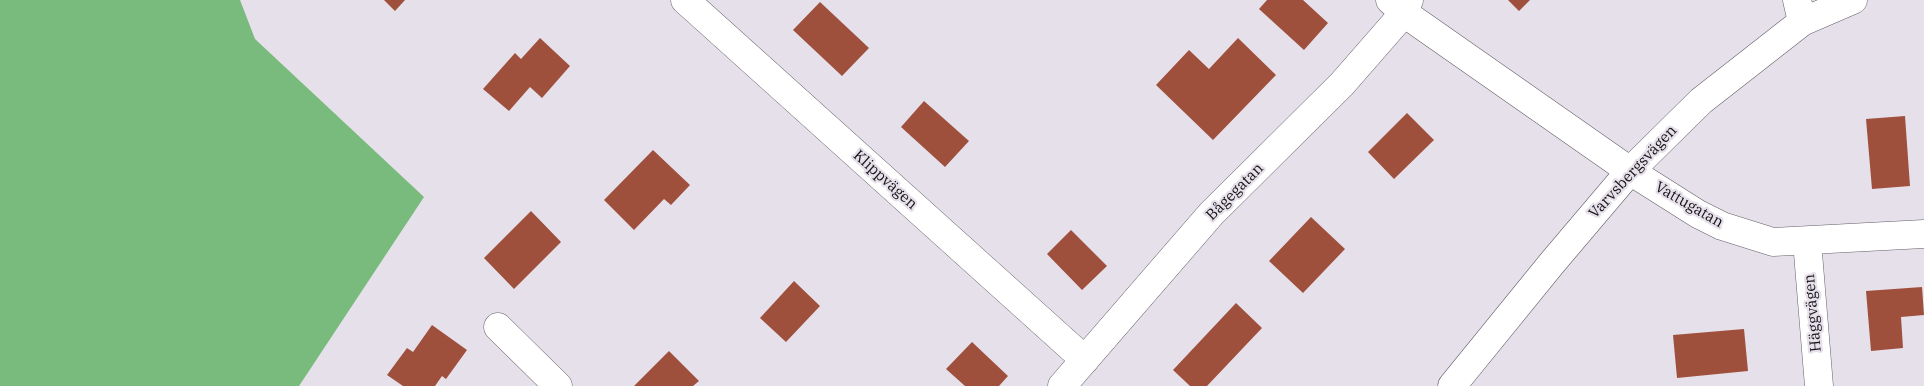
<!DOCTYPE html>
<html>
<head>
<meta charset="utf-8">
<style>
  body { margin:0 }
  canvas { display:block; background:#e6e0ea }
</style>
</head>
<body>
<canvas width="1924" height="386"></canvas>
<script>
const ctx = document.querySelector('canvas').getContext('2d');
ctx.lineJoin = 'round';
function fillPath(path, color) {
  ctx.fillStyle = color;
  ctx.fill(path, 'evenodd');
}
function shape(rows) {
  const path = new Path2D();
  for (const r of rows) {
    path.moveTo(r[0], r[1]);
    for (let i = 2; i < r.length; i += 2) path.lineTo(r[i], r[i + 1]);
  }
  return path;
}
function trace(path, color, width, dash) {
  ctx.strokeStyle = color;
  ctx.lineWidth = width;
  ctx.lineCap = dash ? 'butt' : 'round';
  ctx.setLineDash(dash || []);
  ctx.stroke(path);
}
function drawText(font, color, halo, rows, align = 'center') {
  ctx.font = font + ' "IBM Plex Serif",serif';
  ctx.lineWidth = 4.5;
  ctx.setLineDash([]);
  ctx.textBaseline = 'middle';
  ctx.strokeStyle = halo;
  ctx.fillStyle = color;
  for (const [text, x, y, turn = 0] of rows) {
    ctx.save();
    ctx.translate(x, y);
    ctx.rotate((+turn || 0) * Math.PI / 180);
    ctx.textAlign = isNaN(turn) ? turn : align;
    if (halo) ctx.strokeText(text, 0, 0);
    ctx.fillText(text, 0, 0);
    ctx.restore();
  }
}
fillPath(shape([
  [0,0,240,0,255,39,424,197,299,386,0,386]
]), '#79ba7d');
fillPath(shape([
  [384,0,405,0,395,11],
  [1267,0,1303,0,1328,23,1304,50,1259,9],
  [1508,0,1530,0,1519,11],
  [820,2,869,48,842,76,793,30],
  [540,38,570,66,542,98,530,87,509,111,483,89,515,53,521,59],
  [1238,38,1276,75,1213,140,1156,85,1189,50,1209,69],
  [924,101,969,141,945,167,901,127],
  [1407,113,1434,140,1394,179,1368,152],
  [1905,116,1910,186,1872,189,1866,119],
  [653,150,690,185,671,205,664,199,634,230,604,200],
  [531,211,561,242,514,289,484,258],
  [1311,217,1345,249,1303,293,1269,261],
  [1071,230,1107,266,1082,290,1047,254],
  [794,281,820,306,786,342,760,318],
  [1922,287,1924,315,1901,317,1903,348,1871,351,1866,291],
  [1236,303,1262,328,1207,386,1190,386,1173,370],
  [432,325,467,350,446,379,442,376,435,386,403,386,387,375,407,348,413,352],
  [1744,329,1748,371,1677,378,1673,335],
  [972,342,1008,376,999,386,965,386,946,369],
  [669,351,699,381,693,386,634,386]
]), '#9f503d');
const minor = shape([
  [685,0,1085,360],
  [1390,0,1404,13,1630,171,1698,214,1722,226,1773,242,1924,234],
  [1797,0,1802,22],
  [1807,241,1819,386],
  [498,327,558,386],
  [1062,386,1211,214,1342,84,1404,13,1409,0],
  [1452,386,1552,263,1630,171,1701,101,1802,22,1853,0]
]);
trace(minor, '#645f68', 29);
trace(minor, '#fff', 28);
drawText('15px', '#151316', '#e6e0ea', [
  ["Varvsbergsvägen",1633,172,-47],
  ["Klippvägen",885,180,42],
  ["Bågegatan",1235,192,-45],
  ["Vattugatan",1689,205,30],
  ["Häggvägen",1813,313,-95]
]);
</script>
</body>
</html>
